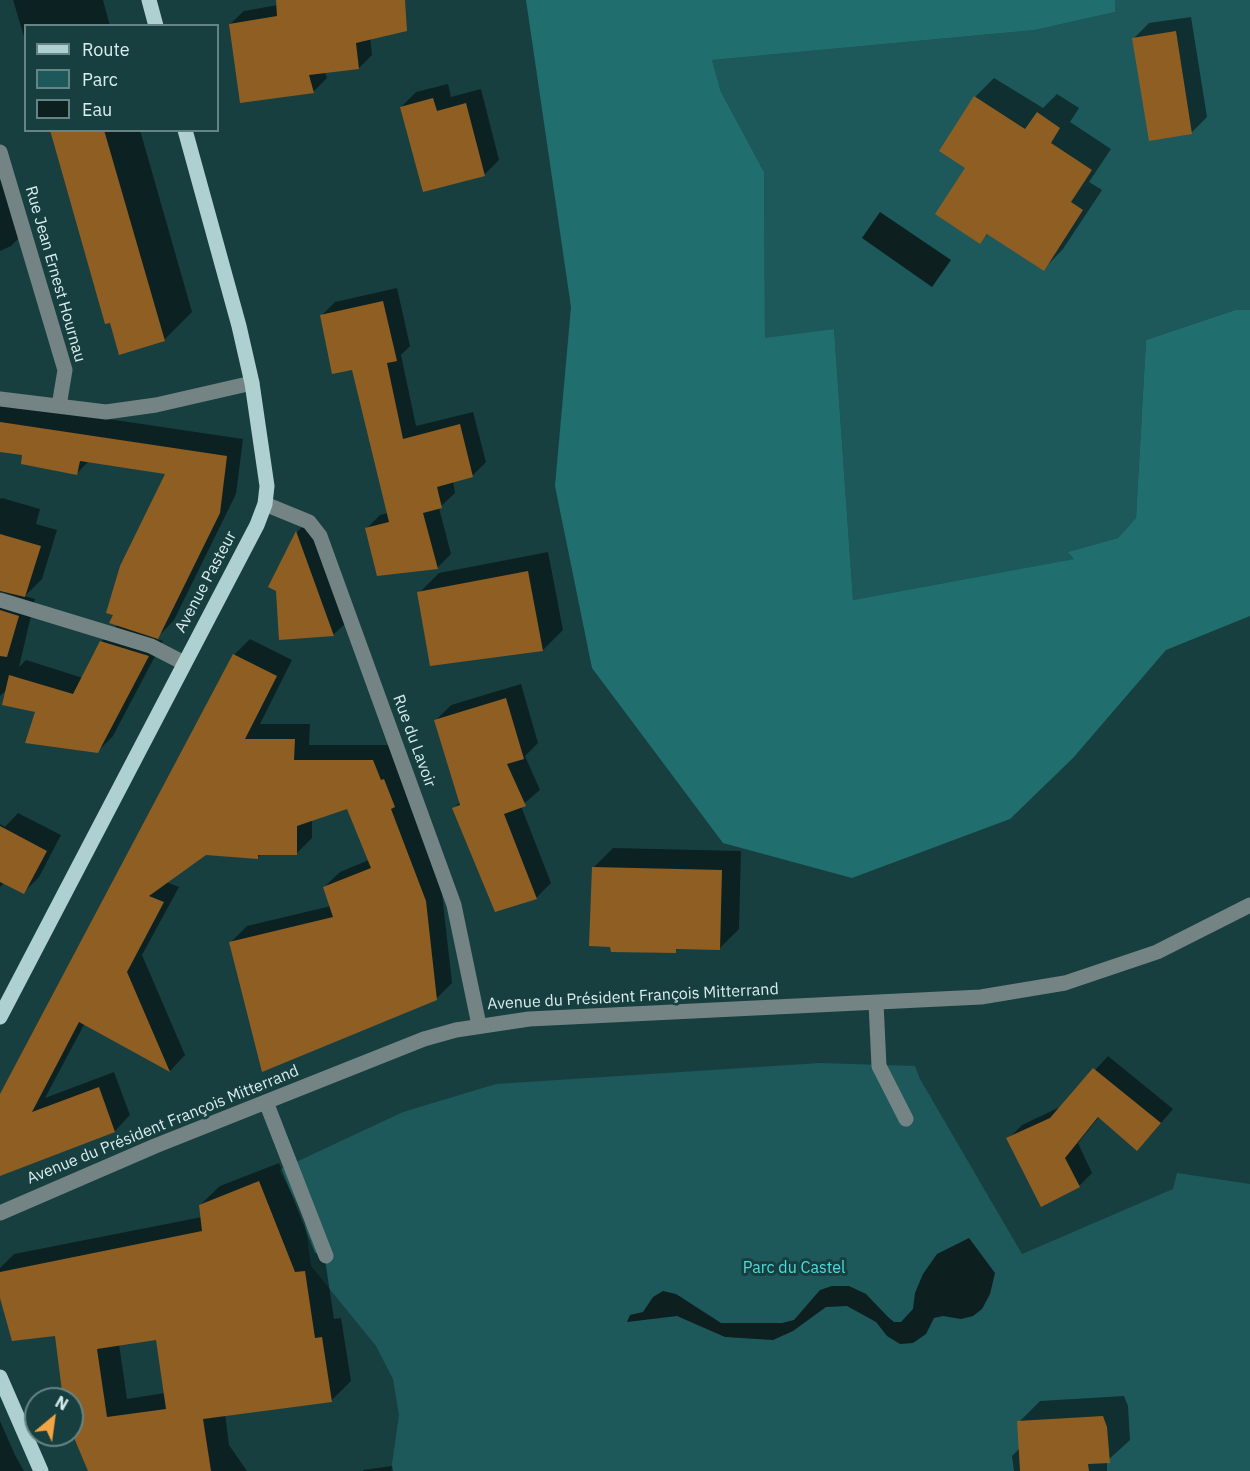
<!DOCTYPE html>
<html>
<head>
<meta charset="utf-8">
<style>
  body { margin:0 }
  #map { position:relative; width:1250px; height:1471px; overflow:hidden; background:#183f3f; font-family:"IBM Plex Sans",sans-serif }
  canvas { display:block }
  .legend { position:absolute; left:24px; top:24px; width:195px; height:108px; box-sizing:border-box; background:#183f3f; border:2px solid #658585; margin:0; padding:8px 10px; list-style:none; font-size:18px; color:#d9eded }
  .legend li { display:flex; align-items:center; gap:12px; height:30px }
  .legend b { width:30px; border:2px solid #658585 }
  .north { position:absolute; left:24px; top:1387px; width:60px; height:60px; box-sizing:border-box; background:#183f3f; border:2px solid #658585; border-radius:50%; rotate:29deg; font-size:16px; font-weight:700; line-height:24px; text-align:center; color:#d9eded }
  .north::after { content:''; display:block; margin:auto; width:21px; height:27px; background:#f3a443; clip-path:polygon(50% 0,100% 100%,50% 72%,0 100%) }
</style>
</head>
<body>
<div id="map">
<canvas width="1250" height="1471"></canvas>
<ul class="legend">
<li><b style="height:8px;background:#aed0d0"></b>Route</li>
<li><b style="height:16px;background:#1d595a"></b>Parc</li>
<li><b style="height:16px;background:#0d1f1f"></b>Eau</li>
</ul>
<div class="north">N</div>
</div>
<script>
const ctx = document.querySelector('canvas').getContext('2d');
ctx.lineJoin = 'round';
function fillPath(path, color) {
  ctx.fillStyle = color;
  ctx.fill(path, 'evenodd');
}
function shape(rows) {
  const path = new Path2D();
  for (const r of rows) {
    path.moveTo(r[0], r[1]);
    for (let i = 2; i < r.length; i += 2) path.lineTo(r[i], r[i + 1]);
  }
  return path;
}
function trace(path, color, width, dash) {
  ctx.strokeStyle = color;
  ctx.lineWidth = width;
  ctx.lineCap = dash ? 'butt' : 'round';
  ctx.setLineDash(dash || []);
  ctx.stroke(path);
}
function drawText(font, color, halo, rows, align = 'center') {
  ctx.font = font + ' "IBM Plex Sans",sans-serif';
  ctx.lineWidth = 6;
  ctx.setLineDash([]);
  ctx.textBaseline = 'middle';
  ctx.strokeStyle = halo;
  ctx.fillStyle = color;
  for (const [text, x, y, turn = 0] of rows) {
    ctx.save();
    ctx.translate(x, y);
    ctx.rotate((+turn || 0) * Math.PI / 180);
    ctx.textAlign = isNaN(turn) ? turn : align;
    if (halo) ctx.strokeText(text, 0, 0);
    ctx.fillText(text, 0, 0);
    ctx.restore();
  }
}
fillPath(shape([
  [1115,0,1250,0,1250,310,1235,310,1146,340,1136,518,1118,538,1069,552,1075,559,853,600,834,329,765,339,764,172,721,92,712,60,1035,30,1115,12],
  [820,1063,915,1066,920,1079,1022,1254,1173,1189,1177,1173,1250,1184,1250,1471,391,1471,399,1415,393,1379,376,1346,311,1266,304,1216,279,1170,403,1112,496,1084]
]), '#1d595a');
fillPath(shape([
  [526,0,1115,0,1115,12,1035,30,712,60,721,92,764,172,765,338,834,329,853,600,1074,559,1068,552,1118,538,1136,518,1146,340,1235,310,1250,310,1250,616,1166,650,1073,758,1010,819,852,878,723,843,592,668,555,486,571,307]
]), '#216e6f');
fillPath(shape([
  [880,212,951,260,932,287,862,238],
  [969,1238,995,1273,990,1294,982,1309,973,1316,961,1319,943,1316,934,1318,926,1334,913,1343,900,1344,887,1336,876,1322,847,1306,826,1307,793,1331,773,1340,725,1337,677,1316,627,1322,630,1315,643,1312,653,1297,663,1291,676,1294,721,1323,782,1323,794,1320,820,1290,832,1286,849,1286,866,1294,888,1317,894,1322,901,1322,913,1309,915,1293,923,1274,937,1254]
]), '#0d1f1f');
fillPath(shape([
  [13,0,103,0,110,26,26,26,26,43],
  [277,0,366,0,372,55,359,68,325,72,327,78,313,92,230,24,244,11,278,5],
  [1191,17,1207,117,1192,132,1150,139,1134,38,1149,23],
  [994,78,1043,108,1057,94,1079,108,1070,122,1111,149,1089,182,1102,190,1063,249,1044,269,989,233,980,242,967,167,975,97],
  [448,84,451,97,481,89,499,160,484,175,401,107,416,92],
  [51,130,140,130,192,312,164,340],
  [0,179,26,231,11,246,0,251],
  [397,288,410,346,401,355,416,426,473,412,486,462,472,476,453,481,455,493,439,508,451,554,437,568,367,528,380,515,388,513,353,368,321,316,335,302],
  [0,403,243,439,236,494,174,620,156,639,163,641,113,736,98,751,8,689,0,696,0,499,2,498,40,509,36,524,57,530,42,579,25,596,35,599,19,667,26,660,83,678,101,642,118,624,168,473,89,461,77,473,24,454,0,450],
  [310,519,347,622,333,635,270,586,297,532],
  [548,552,563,630,543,650,419,593,439,573],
  [250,639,292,660,260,724,310,724,309,745,389,745,441,885,452,983,436,999,231,942,247,926,331,906,324,887,340,872,369,860,348,807,312,819,312,838,296,854,262,853,257,858,206,854,166,882,179,887,142,955,185,1055,170,1071,85,1023,45,1098,114,1072,130,1115,115,1131,0,1175,0,1097,234,655],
  [521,684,538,743,525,756,540,790,521,806,551,883,536,898,454,808,460,802,436,720,451,705],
  [18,813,61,835,39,877,24,892,4,883,0,887,0,824,5,827],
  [613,848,741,851,739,929,719,949,679,947,675,951,593,868],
  [1108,1056,1173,1109,1150,1136,1099,1117,1078,1143,1092,1173,1079,1186,1008,1139,1022,1125,1062,1106],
  [279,1163,315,1253,324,1253,334,1319,341,1318,351,1381,332,1400,225,1414,229,1445,247,1471,90,1471,72,1428,72,1399,65,1399,56,1334,0,1293,0,1268,14,1254,202,1217,200,1205,220,1186],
  [157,1339,165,1393,127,1399,119,1344],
  [1124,1396,1128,1406,1130,1440,1107,1461,1107,1471,1014,1471,1012,1456,1020,1448,1019,1422,1040,1401],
  [0,1421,15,1455,24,1471,0,1471],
  [392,1466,393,1471,363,1471,363,1470]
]), '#0007');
fillPath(shape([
  [276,0,405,0,407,31,356,43,359,69,309,75,314,93,240,103,229,24,277,16],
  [1176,31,1192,134,1149,141,1132,38],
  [974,96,1025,129,1037,112,1060,128,1051,143,1092,170,1071,202,1083,210,1044,271,987,234,980,244,935,214,965,168,939,151],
  [433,98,437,111,466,103,485,176,423,192,400,107],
  [50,130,104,130,165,341,119,355,110,323,105,324],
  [383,301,397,361,387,363,403,439,460,424,473,477,437,487,442,508,423,513,438,569,377,576,365,528,389,522,352,370,332,374,320,315],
  [0,422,227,456,220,513,158,639,109,623,113,615,106,613,120,566,165,474,80,461,77,475,21,464,22,455,0,452],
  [296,531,334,636,279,640,276,591,268,587],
  [0,534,41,546,25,597,0,591],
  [528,571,543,651,430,666,417,592],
  [0,610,19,616,7,657,0,656],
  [100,641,149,656,98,753,25,743,35,712,2,705,9,675,73,694],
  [233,654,277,676,245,739,295,739,294,760,373,760,381,780,384,779,395,807,391,809,426,901,437,1000,262,1072,229,942,333,917,323,887,371,868,347,809,297,826,297,855,258,855,258,859,206,855,149,896,164,902,127,972,170,1072,79,1022,32,1112,99,1087,115,1132,0,1176,0,1094],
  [506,698,524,759,507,764,526,806,504,814,537,899,495,912,452,808,460,805,434,720],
  [0,826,47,851,24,894,0,882],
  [592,867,722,870,720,950,676,949,676,953,611,952,610,947,589,946],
  [1093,1068,1161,1123,1137,1151,1098,1117,1065,1158,1080,1187,1041,1207,1006,1138,1050,1118],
  [259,1181,295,1272,305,1271,315,1338,322,1337,332,1402,203,1419,211,1471,88,1471,72,1433,72,1399,63,1399,55,1336,12,1341,0,1298,0,1272,202,1231,199,1205],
  [156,1340,166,1409,107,1417,97,1349],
  [1103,1416,1107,1427,1110,1463,1088,1464,1089,1471,1020,1471,1017,1421]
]), '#8f5e23');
trace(shape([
  [0,152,65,370,59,406],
  [0,399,106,412,156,405,252,383],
  [265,504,309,522,320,536,454,905,479,1025],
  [0,600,151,646,184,663],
  [876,1003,879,1066,906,1119],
  [266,1102,326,1256],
  [0,1213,155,1146,424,1039,456,1030,529,1019,981,997,1065,983,1157,952,1250,905]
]), '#748484', 15);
trace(shape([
  [149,0,156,26],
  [0,1017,257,525,265,504,267,486,252,383,239,326,185,130],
  [0,1377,41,1471]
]), '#aed0d0', 15);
drawText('16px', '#d9eded', '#183f3f', [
  ["Rue Jean Ernest Hournau",55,274,74],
  ["Avenue Pasteur",206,582,-62],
  ["Rue du Lavoir",414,741,70],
  ["Avenue du Président François Mitterrand",633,997,-3],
  ["Avenue du Président François Mitterrand",163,1125,-22]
]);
drawText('16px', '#4bdddf', '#183f3f', [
  ["Parc du Castel",794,1268]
]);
</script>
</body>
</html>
